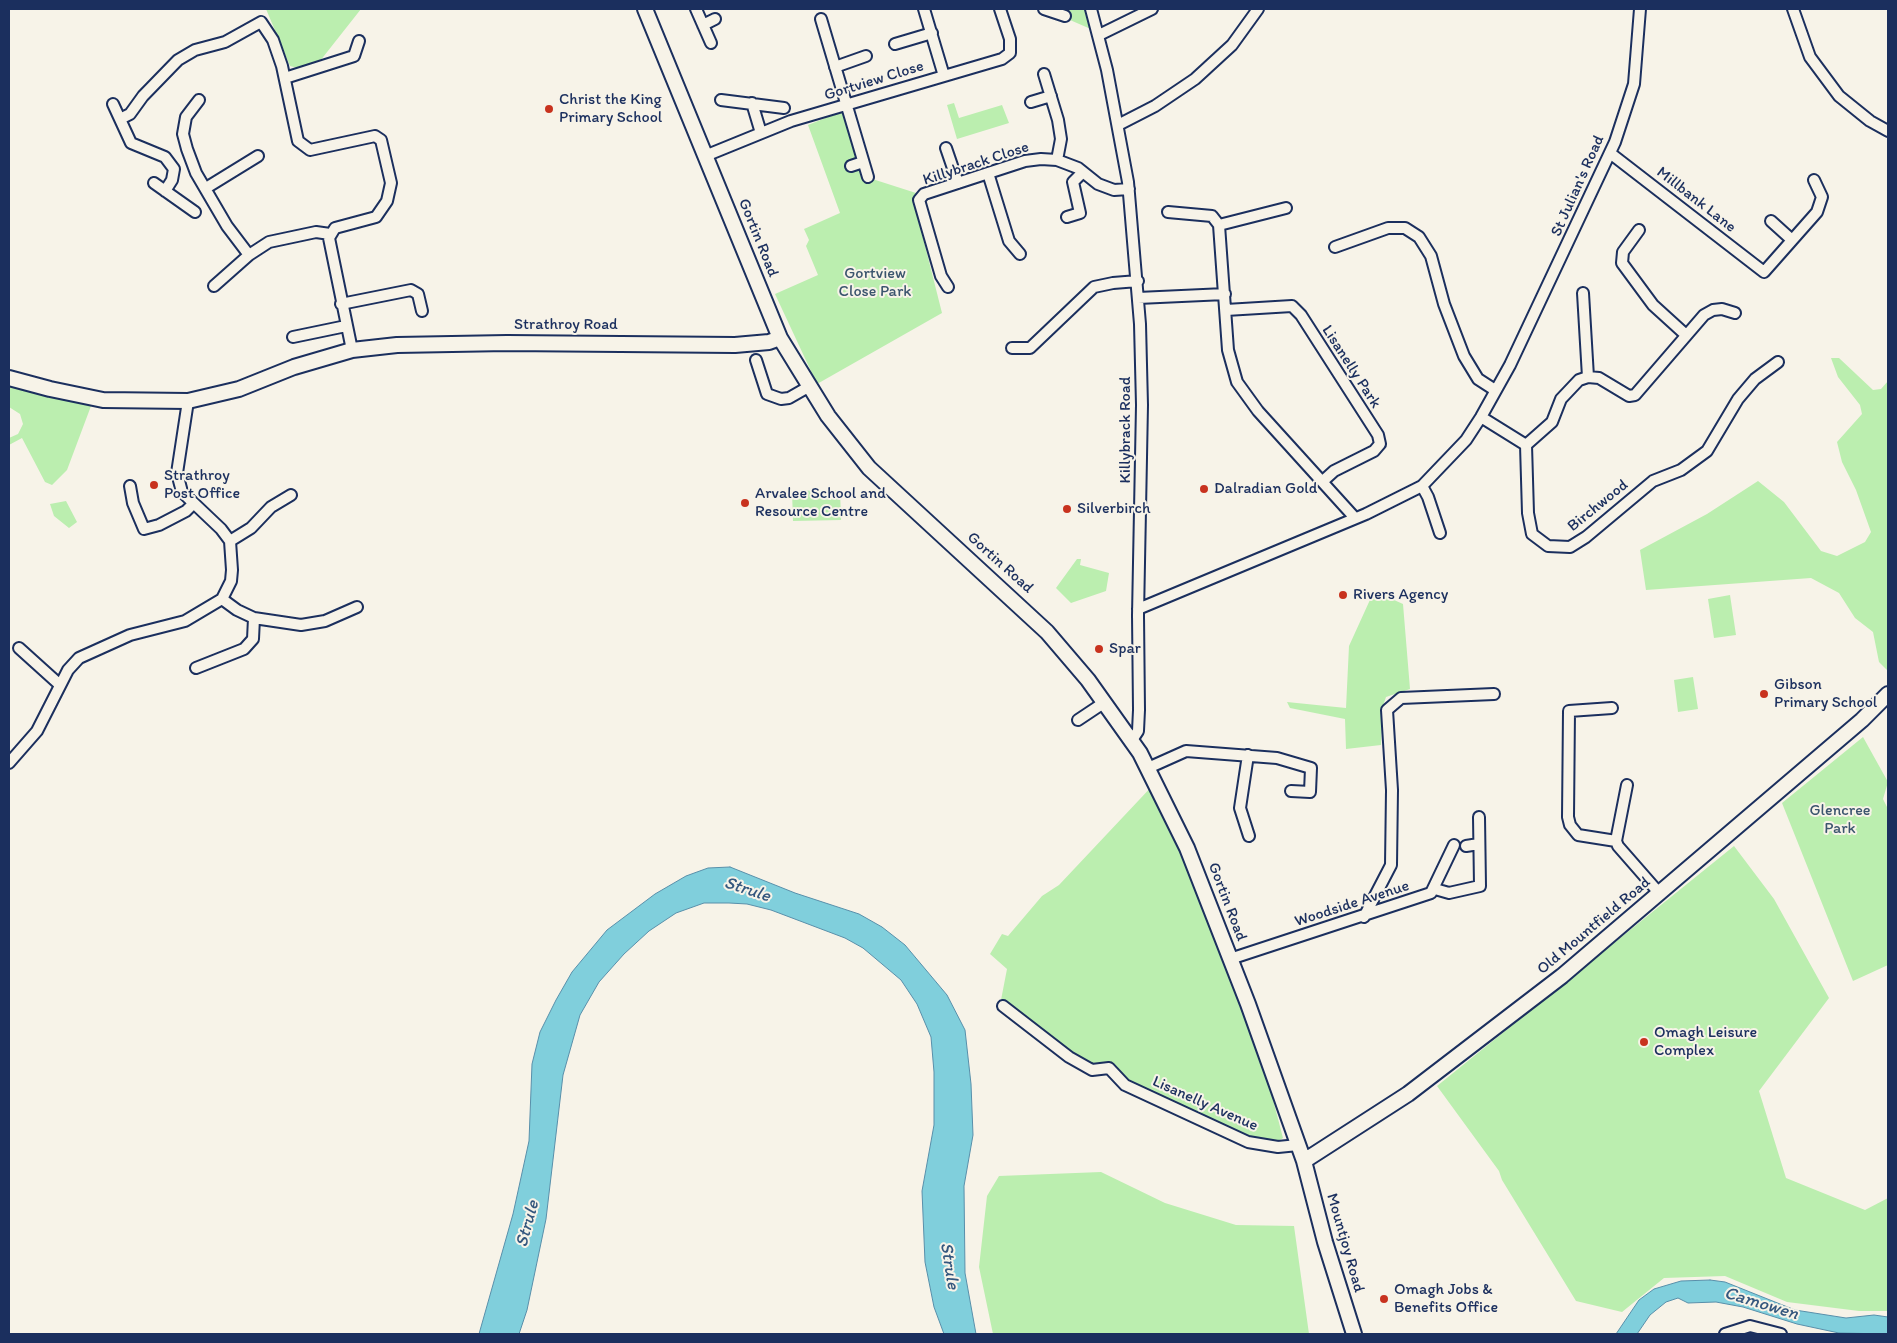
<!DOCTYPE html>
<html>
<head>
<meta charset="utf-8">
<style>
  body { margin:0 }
  #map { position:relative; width:1897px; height:1343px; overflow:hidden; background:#f7f3e8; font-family:Itim,sans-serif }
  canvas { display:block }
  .frame { position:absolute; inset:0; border:10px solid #1b2f5e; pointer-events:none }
</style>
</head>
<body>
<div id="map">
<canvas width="1897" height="1343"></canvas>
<div class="frame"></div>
</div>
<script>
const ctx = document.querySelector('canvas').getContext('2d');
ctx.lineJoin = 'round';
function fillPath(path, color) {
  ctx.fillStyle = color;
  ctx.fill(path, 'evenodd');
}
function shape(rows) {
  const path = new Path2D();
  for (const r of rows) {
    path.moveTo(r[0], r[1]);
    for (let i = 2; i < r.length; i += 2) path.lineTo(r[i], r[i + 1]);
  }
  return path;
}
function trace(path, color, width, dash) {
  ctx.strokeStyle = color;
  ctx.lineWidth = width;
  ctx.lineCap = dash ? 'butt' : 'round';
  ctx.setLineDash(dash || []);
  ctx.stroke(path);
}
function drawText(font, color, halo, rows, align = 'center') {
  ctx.font = font + ' Itim,sans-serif';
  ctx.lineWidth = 4;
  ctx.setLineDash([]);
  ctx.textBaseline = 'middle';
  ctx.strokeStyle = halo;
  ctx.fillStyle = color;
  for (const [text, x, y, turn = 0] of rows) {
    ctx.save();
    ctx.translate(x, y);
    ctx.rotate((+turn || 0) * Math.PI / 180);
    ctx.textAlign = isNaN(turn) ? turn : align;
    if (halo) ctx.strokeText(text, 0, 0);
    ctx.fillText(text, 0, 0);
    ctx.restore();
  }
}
fillPath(shape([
  [266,9,361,9,320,61,301,69,290,66],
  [1063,9,1087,9,1093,30,1070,20,1070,15],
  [954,103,959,118,1002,105,1009,123,957,139,947,105],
  [843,111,857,156,854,159,846,162,848,170,860,168,863,176,916,193,914,202,942,313,817,384,775,294,818,275,806,246,809,240,804,229,840,213,808,125],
  [1831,358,1839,358,1873,390,1881,389,1888,381,1888,671,1879,662,1873,632,1855,618,1839,593,1811,578,1646,590,1640,550,1707,514,1758,481,1784,502,1821,551,1837,556,1865,542,1871,532,1856,490,1842,462,1837,442,1862,414,1860,405,1838,377],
  [9,385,91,406,67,470,52,485,45,482,22,438,9,445,9,438,18,434,23,424,20,414,9,407],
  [840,490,841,520,793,521,792,491],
  [66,501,77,522,69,528,54,516,50,504],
  [1077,559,1081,559,1080,565,1109,573,1106,591,1071,603,1056,588],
  [1374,591,1403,604,1410,689,1386,697,1382,709,1381,745,1346,749,1345,719,1290,708,1287,702,1346,708,1349,646],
  [1730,595,1736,635,1714,638,1708,599],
  [1693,677,1698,709,1678,712,1674,680],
  [1863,737,1888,782,1883,799,1888,809,1888,965,1853,981,1782,803],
  [1155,783,1248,1004,1283,1138,1275,1143,1246,1137,1093,1067,1001,1000,1007,969,990,954,1002,934,1008,936,1042,896,1059,885],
  [1734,846,1774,899,1829,998,1759,1091,1786,1178,1865,1210,1888,1198,1888,1311,1859,1311,1787,1302,1725,1276,1664,1278,1622,1312,1576,1301,1502,1180,1499,1171,1437,1086],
  [1101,1172,1165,1203,1236,1225,1294,1226,1309,1334,993,1334,979,1267,987,1196,999,1176]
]), '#bbeeaf');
const water = shape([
  [730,867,795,893,859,914,882,927,905,945,947,995,965,1030,971,1084,973,1135,964,1186,965,1273,976,1334,944,1334,934,1307,925,1262,922,1191,934,1125,934,1072,931,1037,917,1004,901,980,863,948,845,938,771,910,747,904,729,903,704,903,676,913,649,931,624,954,599,982,580,1015,563,1075,546,1219,527,1310,519,1334,479,1334,513,1214,529,1141,532,1064,540,1032,556,1000,572,972,607,930,655,894,686,876,708,868,730,867],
  [1710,1280,1725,1282,1795,1310,1846,1318,1874,1315,1888,1317,1888,1334,1839,1333,1797,1324,1743,1307,1716,1302,1688,1303,1678,1298,1666,1302,1650,1315,1637,1334,1616,1334,1639,1300,1654,1289,1681,1281,1710,1280]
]);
fillPath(water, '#80cfdc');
trace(water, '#588faa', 1);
const street = shape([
  [696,9,711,43],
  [924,9,944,76],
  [1044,9,1065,16],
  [1091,9,1107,70,1128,182,1140,324,1142,405,1138,615,1139,710,1138,731,1132,740],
  [1793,9,1810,57,1839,96,1870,121,1888,131],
  [821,19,868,177],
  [703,25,715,19],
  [1099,35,1152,9],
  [895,44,932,33],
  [835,67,866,56],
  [1044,74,1058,120,1061,139,1057,160],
  [285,78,354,56,359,41],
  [199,100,186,117,183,134,187,149,196,173,227,226,249,255],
  [721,100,784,108],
  [1031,102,1051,96],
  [752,103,761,133],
  [113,104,131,143,165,157,174,169,172,180,165,191],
  [120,119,130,114,143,96,178,60,195,50,225,42,261,22,273,40,282,66,298,141,310,150,375,136,381,140,391,183,387,201,376,217,335,228,329,238,352,350],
  [1118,125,1155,106,1195,79,1232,45,1258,9],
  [946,148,958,183],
  [1610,153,1764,272,1817,212,1822,197,1814,180],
  [705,156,791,121,1002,59,1010,53,1010,39,1000,9],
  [851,166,863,162],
  [988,173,1009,241,1020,254],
  [154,183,195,212],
  [206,188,258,156],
  [1168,212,1212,216,1219,225],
  [1067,217,1080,213,1073,182,1083,172],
  [1771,221,1792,240],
  [1219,225,1228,350,1237,382,1258,411,1355,518],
  [1219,225,1286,208],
  [1639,230,1623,252,1622,263,1653,305,1686,335],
  [1335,247,1388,228,1405,228,1419,237,1431,256,1444,304,1464,356,1478,379,1495,390],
  [214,286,249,255,269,242,316,232,330,234],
  [948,287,941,276,919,200,924,194,1025,161,1041,159,1057,160,1078,168,1098,184,1114,190,1129,189],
  [1583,293,1588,377],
  [1138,298,1225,294],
  [341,304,411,290,418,294,422,311],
  [1226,310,1292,306,1301,315,1378,435,1380,444,1374,451,1334,471,1323,481],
  [293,337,346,326],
  [1012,348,1030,348,1094,287,1113,283,1138,281],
  [756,360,767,394,781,399,789,398,810,386],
  [1481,417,1526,445,1528,513,1532,534,1548,546,1570,547,1586,537,1653,481,1681,470,1707,451,1738,399,1755,379,1778,362],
  [1526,445,1552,422,1561,399,1579,380,1588,377,1599,378,1629,396,1635,395,1704,315,1713,310,1722,309,1735,313],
  [130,486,133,503,144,529,159,525,186,511,193,504],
  [1422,486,1428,497,1440,533],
  [230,541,251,528,271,507,291,495],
  [222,599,237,610,254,618,301,625,325,621,357,607],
  [1138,609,1366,514,1422,486,1466,440,1481,417,1510,365,1615,142,1634,84,1640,9],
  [19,648,60,685],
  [196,668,244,649,253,639,254,618],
  [1612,708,1569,711,1568,817,1570,825,1578,835,1616,841],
  [1078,720,1105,702],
  [1248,755,1240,808,1249,836],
  [9,763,37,731,68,670,79,658,130,635,185,621,222,599,231,581,232,570,230,541,221,529,182,492,177,473,188,401],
  [1148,768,1186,751,1277,758,1311,768,1310,792,1291,791],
  [1627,785,1616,841,1618,846,1660,894],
  [1466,846,1479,844],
  [1435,889,1449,893,1480,886,1479,817],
  [1364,917,1391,865,1392,790,1387,710,1401,698,1494,694],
  [1230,959,1431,893,1454,845],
  [1003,1006,1069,1057,1092,1070,1109,1068,1125,1085,1248,1142,1278,1147,1298,1145],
  [1725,1334,1750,1326,1781,1334]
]);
const secondary = shape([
  [645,9,780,338,828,416,869,468,1047,632,1088,680,1140,753,1187,848,1248,1004,1304,1161,1325,1242,1354,1334],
  [9,378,50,389,103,400,188,401,239,389,294,367,352,350,397,345,507,343,735,345,769,342,780,338],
  [1304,1161,1408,1094,1562,976,1862,720,1888,694]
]);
trace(street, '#1b2f5e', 14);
trace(secondary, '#1b2f5e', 18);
trace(street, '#f7f3e8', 10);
trace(secondary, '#f7f3e8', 14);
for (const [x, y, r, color] of [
  [549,109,5,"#c8321e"],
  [154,485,5,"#c8321e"],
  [1204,489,5,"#c8321e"],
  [745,503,5,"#c8321e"],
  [1067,509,5,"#c8321e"],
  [1343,595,5,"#c8321e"],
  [1099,649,5,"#c8321e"],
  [1764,694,5,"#c8321e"],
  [1644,1042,5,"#c8321e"],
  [1384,1299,5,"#c8321e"]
]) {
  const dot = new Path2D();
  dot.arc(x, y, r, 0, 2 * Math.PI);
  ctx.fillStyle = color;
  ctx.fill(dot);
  trace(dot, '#f7f3e8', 2);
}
drawText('16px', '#1b2f5e', '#f7f3e8', [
  ["Gortview Close",874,81,-17],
  ["Killybrack Close",976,164,-18],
  ["St Julian's Road",1578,186,-66],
  ["Millbank Lane",1696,200,38],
  ["Gortin Road",758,238,68],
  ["Strathroy Road",566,325],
  ["Lisanelly Park",1351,367,57],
  ["Killybrack Road",1126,430,-90],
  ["Birchwood",1598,506,-39],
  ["Gortin Road",1000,563,42],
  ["Gortin Road",1227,902,69],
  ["Woodside Avenue",1352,904,-18],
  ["Old Mountfield Road",1594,926,-40],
  ["Lisanelly Avenue",1205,1104,24],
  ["Mountjoy Road",1345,1243,74]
]);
drawText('16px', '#1b2f5e', '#f7f3e8', [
  ["Christ the King",559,100],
  ["Primary School",559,118],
  ["Strathroy",164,476],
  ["Post Office",164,494],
  ["Dalradian Gold",1214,489],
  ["Arvalee School and",755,494],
  ["Resource Centre",755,512],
  ["Silverbirch",1077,509],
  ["Rivers Agency",1353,595],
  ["Spar",1109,649],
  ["Gibson",1774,685],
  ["Primary School",1774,703],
  ["Omagh Leisure",1654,1033],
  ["Complex",1654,1051],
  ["Omagh Jobs &",1394,1290],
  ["Benefits Office",1394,1308]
], 'left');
drawText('16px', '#3b556e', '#f7f3e8', [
  ["Gortview",875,274],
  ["Close Park",875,292],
  ["Glencree",1840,811],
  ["Park",1840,829]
]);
drawText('italic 18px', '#34577e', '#f7f3e8', [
  ["Strule",747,890,18],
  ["Strule",528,1224,-75],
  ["Strule",949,1266,81],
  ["Camowen",1761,1304,17]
]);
</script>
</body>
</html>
